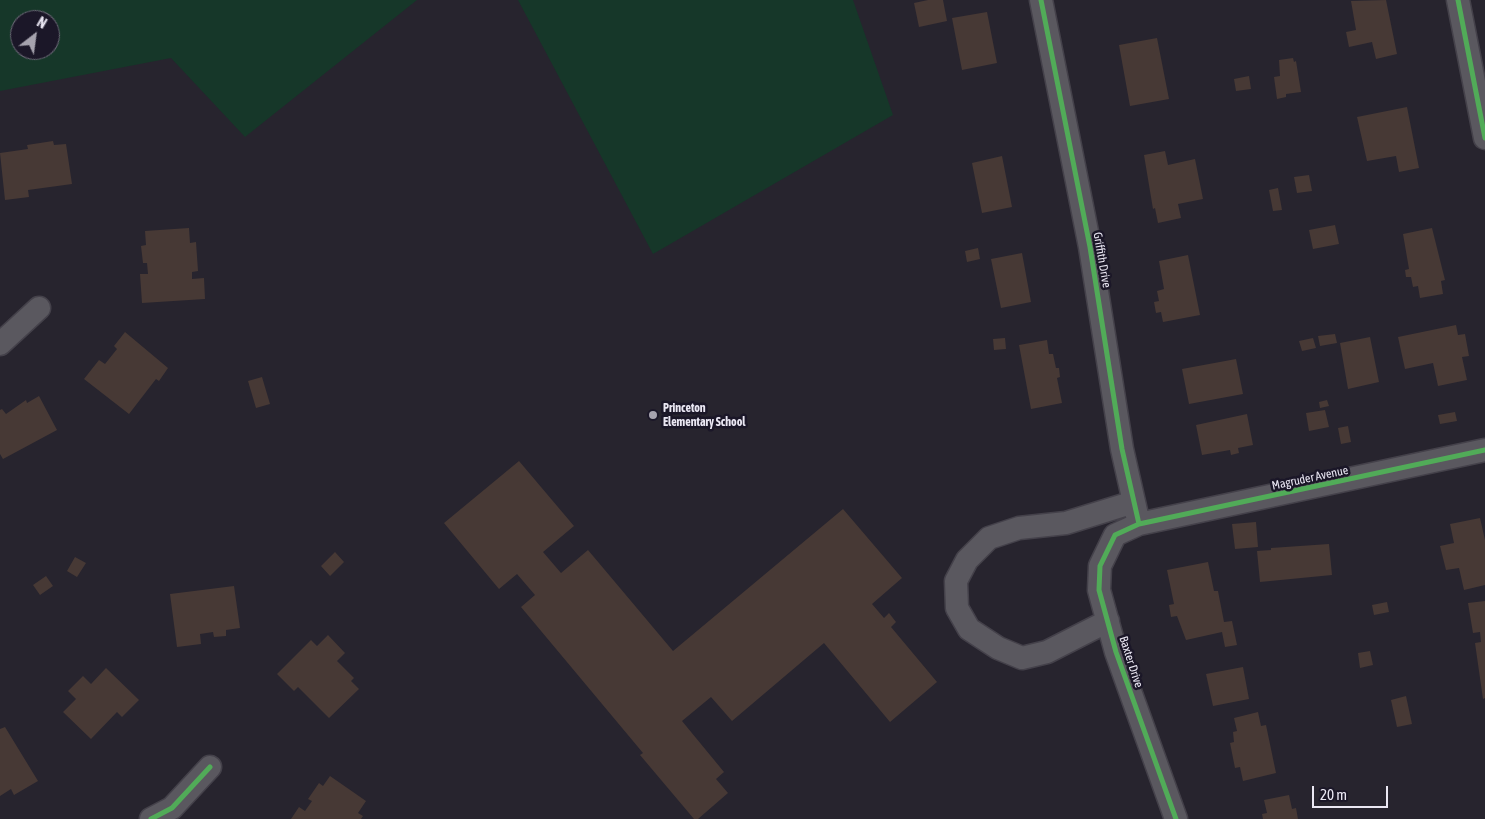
<!DOCTYPE html>
<html>
<head>
<meta charset="utf-8">
<style>
  body { margin:0 }
  #map { position:relative; width:1485px; height:819px; overflow:hidden; background:#27242e; font-family:"Asap Condensed",sans-serif }
  canvas { display:block }
  .north { position:absolute; left:10px; top:10px; width:50px; height:50px; box-sizing:border-box; background:#1b1728; border:1px solid #6e6a79; border-radius:50%; rotate:30deg; font-size:14px; font-weight:700; line-height:20px; text-align:center; color:#eae7f3 }
  .north::after { content:''; display:block; margin:auto; width:18px; height:22px; background:#a6a3ae; clip-path:polygon(50% 0,100% 100%,50% 72%,0 100%) }
  .scale { position:absolute; left:1312px; top:786px; width:76px; height:22px; box-sizing:border-box; border:2px solid #eae7f3; border-top:0; padding-left:6px; font-size:15px; line-height:18px; white-space:nowrap; color:#eae7f3; -webkit-text-stroke:4px #1b1728; paint-order:stroke }
</style>
</head>
<body>
<div id="map">
<canvas width="1485" height="819"></canvas>
<div class="north">N</div>
<div class="scale">20 m</div>
</div>
<script>
const ctx = document.querySelector('canvas').getContext('2d');
ctx.lineJoin = 'round';
function fillPath(path, color) {
  ctx.fillStyle = color;
  ctx.fill(path, 'evenodd');
}
function shape(rows) {
  const path = new Path2D();
  for (const r of rows) {
    path.moveTo(r[0], r[1]);
    for (let i = 2; i < r.length; i += 2) path.lineTo(r[i], r[i + 1]);
  }
  return path;
}
function trace(path, color, width, dash) {
  ctx.strokeStyle = color;
  ctx.lineWidth = width;
  ctx.lineCap = dash ? 'butt' : 'round';
  ctx.setLineDash(dash || []);
  ctx.stroke(path);
}
function drawText(font, color, halo, rows, align = 'center') {
  ctx.font = font + ' "Asap Condensed",sans-serif';
  ctx.lineWidth = 5;
  ctx.setLineDash([]);
  ctx.textBaseline = 'middle';
  ctx.strokeStyle = halo;
  ctx.fillStyle = color;
  for (const [text, x, y, turn = 0] of rows) {
    ctx.save();
    ctx.translate(x, y);
    ctx.rotate((+turn || 0) * Math.PI / 180);
    ctx.textAlign = isNaN(turn) ? turn : align;
    if (halo) ctx.strokeText(text, 0, 0);
    ctx.fillText(text, 0, 0);
    ctx.restore();
  }
}
fillPath(shape([
  [0,0,417,0,245,137,171,58,0,91],
  [20,20,50,20,50,50,20,50],
  [518,0,853,0,893,115,653,254]
]), '#163729');
fillPath(shape([
  [928,0,943,0,947,21,919,27,914,3],
  [1386,0,1397,54,1376,59,1372,42,1349,47,1346,32,1356,30,1351,1],
  [987,12,997,63,962,70,952,18],
  [1157,38,1169,99,1130,106,1119,45],
  [1293,58,1294,62,1296,61,1301,92,1286,94,1286,97,1277,99,1274,77,1280,76,1279,60],
  [1249,76,1251,89,1236,91,1234,79],
  [1407,107,1419,168,1399,172,1396,156,1367,161,1357,117],
  [53,141,54,145,66,144,72,184,28,190,29,197,5,200,0,153,28,149,27,145],
  [1165,151,1168,165,1195,159,1203,199,1178,204,1181,218,1158,223,1155,208,1153,209,1144,155],
  [1002,156,1012,207,982,213,972,163],
  [1309,175,1312,191,1297,193,1294,177],
  [1278,188,1282,210,1273,211,1269,190],
  [1335,225,1339,244,1313,249,1309,230],
  [189,228,190,243,196,242,198,271,192,272,192,279,204,278,205,299,142,303,140,274,148,274,147,263,143,263,141,246,146,245,145,231],
  [1432,228,1445,280,1441,281,1443,294,1420,298,1418,286,1413,287,1411,277,1406,277,1405,270,1409,269,1403,234],
  [978,248,980,259,967,262,965,251],
  [1022,253,1031,302,1001,308,991,259],
  [1188,255,1200,315,1163,322,1161,312,1156,313,1154,302,1159,301,1157,291,1164,289,1159,261],
  [1456,325,1458,335,1465,334,1469,356,1462,357,1467,380,1438,386,1433,363,1405,369,1398,337],
  [125,332,168,368,159,381,156,379,129,414,84,379,99,360,105,364,117,349,114,346],
  [1335,334,1337,343,1320,346,1318,336],
  [1370,337,1379,382,1348,389,1340,343],
  [1005,338,1006,349,994,350,993,339],
  [1313,338,1316,348,1302,351,1299,341],
  [1047,340,1049,354,1053,354,1056,368,1059,368,1060,377,1057,378,1062,403,1031,409,1019,345],
  [1236,359,1243,394,1189,404,1182,369],
  [262,377,270,404,256,408,248,381],
  [39,396,57,430,3,459,0,454,0,410,2,409,6,414,26,400,27,403],
  [1327,400,1329,406,1320,408,1319,402],
  [1325,410,1329,427,1309,431,1306,413],
  [1455,412,1457,421,1440,424,1438,415],
  [1247,414,1253,445,1238,448,1239,453,1231,455,1230,450,1202,455,1196,425],
  [1348,426,1351,442,1341,444,1338,428],
  [519,461,574,526,543,552,561,573,588,550,673,651,843,509,902,578,872,604,884,618,889,613,896,622,891,627,937,682,890,722,824,643,732,721,711,697,682,721,724,772,716,779,728,793,698,819,694,819,640,755,643,753,521,607,535,595,517,574,499,589,444,523],
  [1480,518,1485,540,1485,585,1464,590,1459,568,1446,570,1440,546,1454,543,1450,524],
  [1256,522,1258,547,1235,549,1232,524],
  [1329,544,1332,575,1260,582,1257,551,1271,550,1271,548],
  [335,552,344,562,330,576,321,566],
  [75,557,86,563,77,577,67,571],
  [1208,562,1214,591,1218,591,1224,622,1232,621,1237,645,1225,647,1222,632,1186,640,1177,616,1171,617,1169,605,1174,604,1167,570],
  [46,576,53,586,40,595,33,585],
  [234,586,240,628,226,630,226,636,214,637,213,632,200,634,201,644,177,647,170,594],
  [1485,601,1485,698,1483,699,1475,643,1481,642,1480,632,1473,633,1468,603],
  [1387,602,1389,612,1374,615,1372,605],
  [328,635,345,653,337,661,354,678,351,681,359,689,329,718,298,687,294,691,277,674,311,640,317,646],
  [1370,651,1373,665,1360,668,1358,653],
  [1243,667,1249,699,1213,706,1206,674],
  [106,668,139,700,122,717,117,712,91,739,63,712,76,699,68,691,83,676,91,684],
  [1406,696,1412,724,1397,727,1391,700],
  [1258,712,1261,726,1266,725,1276,773,1243,781,1240,767,1235,768,1230,743,1234,742,1233,732,1237,731,1234,718],
  [5,727,38,781,14,795,11,789,0,796,0,729],
  [330,776,366,801,358,813,363,816,361,819,291,819,299,807,305,811,312,801,308,799,319,783,323,786],
  [1289,795,1292,809,1296,808,1298,819,1263,819,1262,814,1267,813,1264,800]
]), '#473935');
const minor = shape([
  [1041,0,1090,247,1122,449,1139,524],
  [1458,0,1485,138],
  [0,344,39,308],
  [1108,621,1047,652,1022,658,998,648,969,629,957,608,956,581,967,560,989,538,1019,528,1066,523,1134,502],
  [151,819,172,808,210,767],
  [1176,819,1116,652,1099,590,1100,566,1115,535,1139,524,1485,450]
]);
trace(minor, '#44414a', 25);
trace(minor, '#5a585f', 22);
trace(shape([
  [1041,0,1090,247,1122,449,1139,524],
  [1458,0,1485,138],
  [151,819,172,808,210,767],
  [1176,819,1116,652,1099,590,1100,566,1115,535,1139,524,1485,450]
]), '#51ab58', 5);
for (const [x, y, r, color] of [
  [653,415,5,"#a6a3ae"]
]) {
  const dot = new Path2D();
  dot.arc(x, y, r, 0, 2 * Math.PI);
  ctx.fillStyle = color;
  ctx.fill(dot);
  trace(dot, '#1b1728', 2);
}
drawText('12px', '#eae7f3', '#1b1728', [
  ["Griffith Drive",1102,260,80],
  ["Magruder Avenue",1310,478,-12],
  ["Baxter Drive",1131,662,72]
]);
drawText('bold 12px', '#eae7f3', '#1b1728', [
  ["Princeton",663,408],
  ["Elementary School",663,422]
], 'left');
</script>
</body>
</html>
